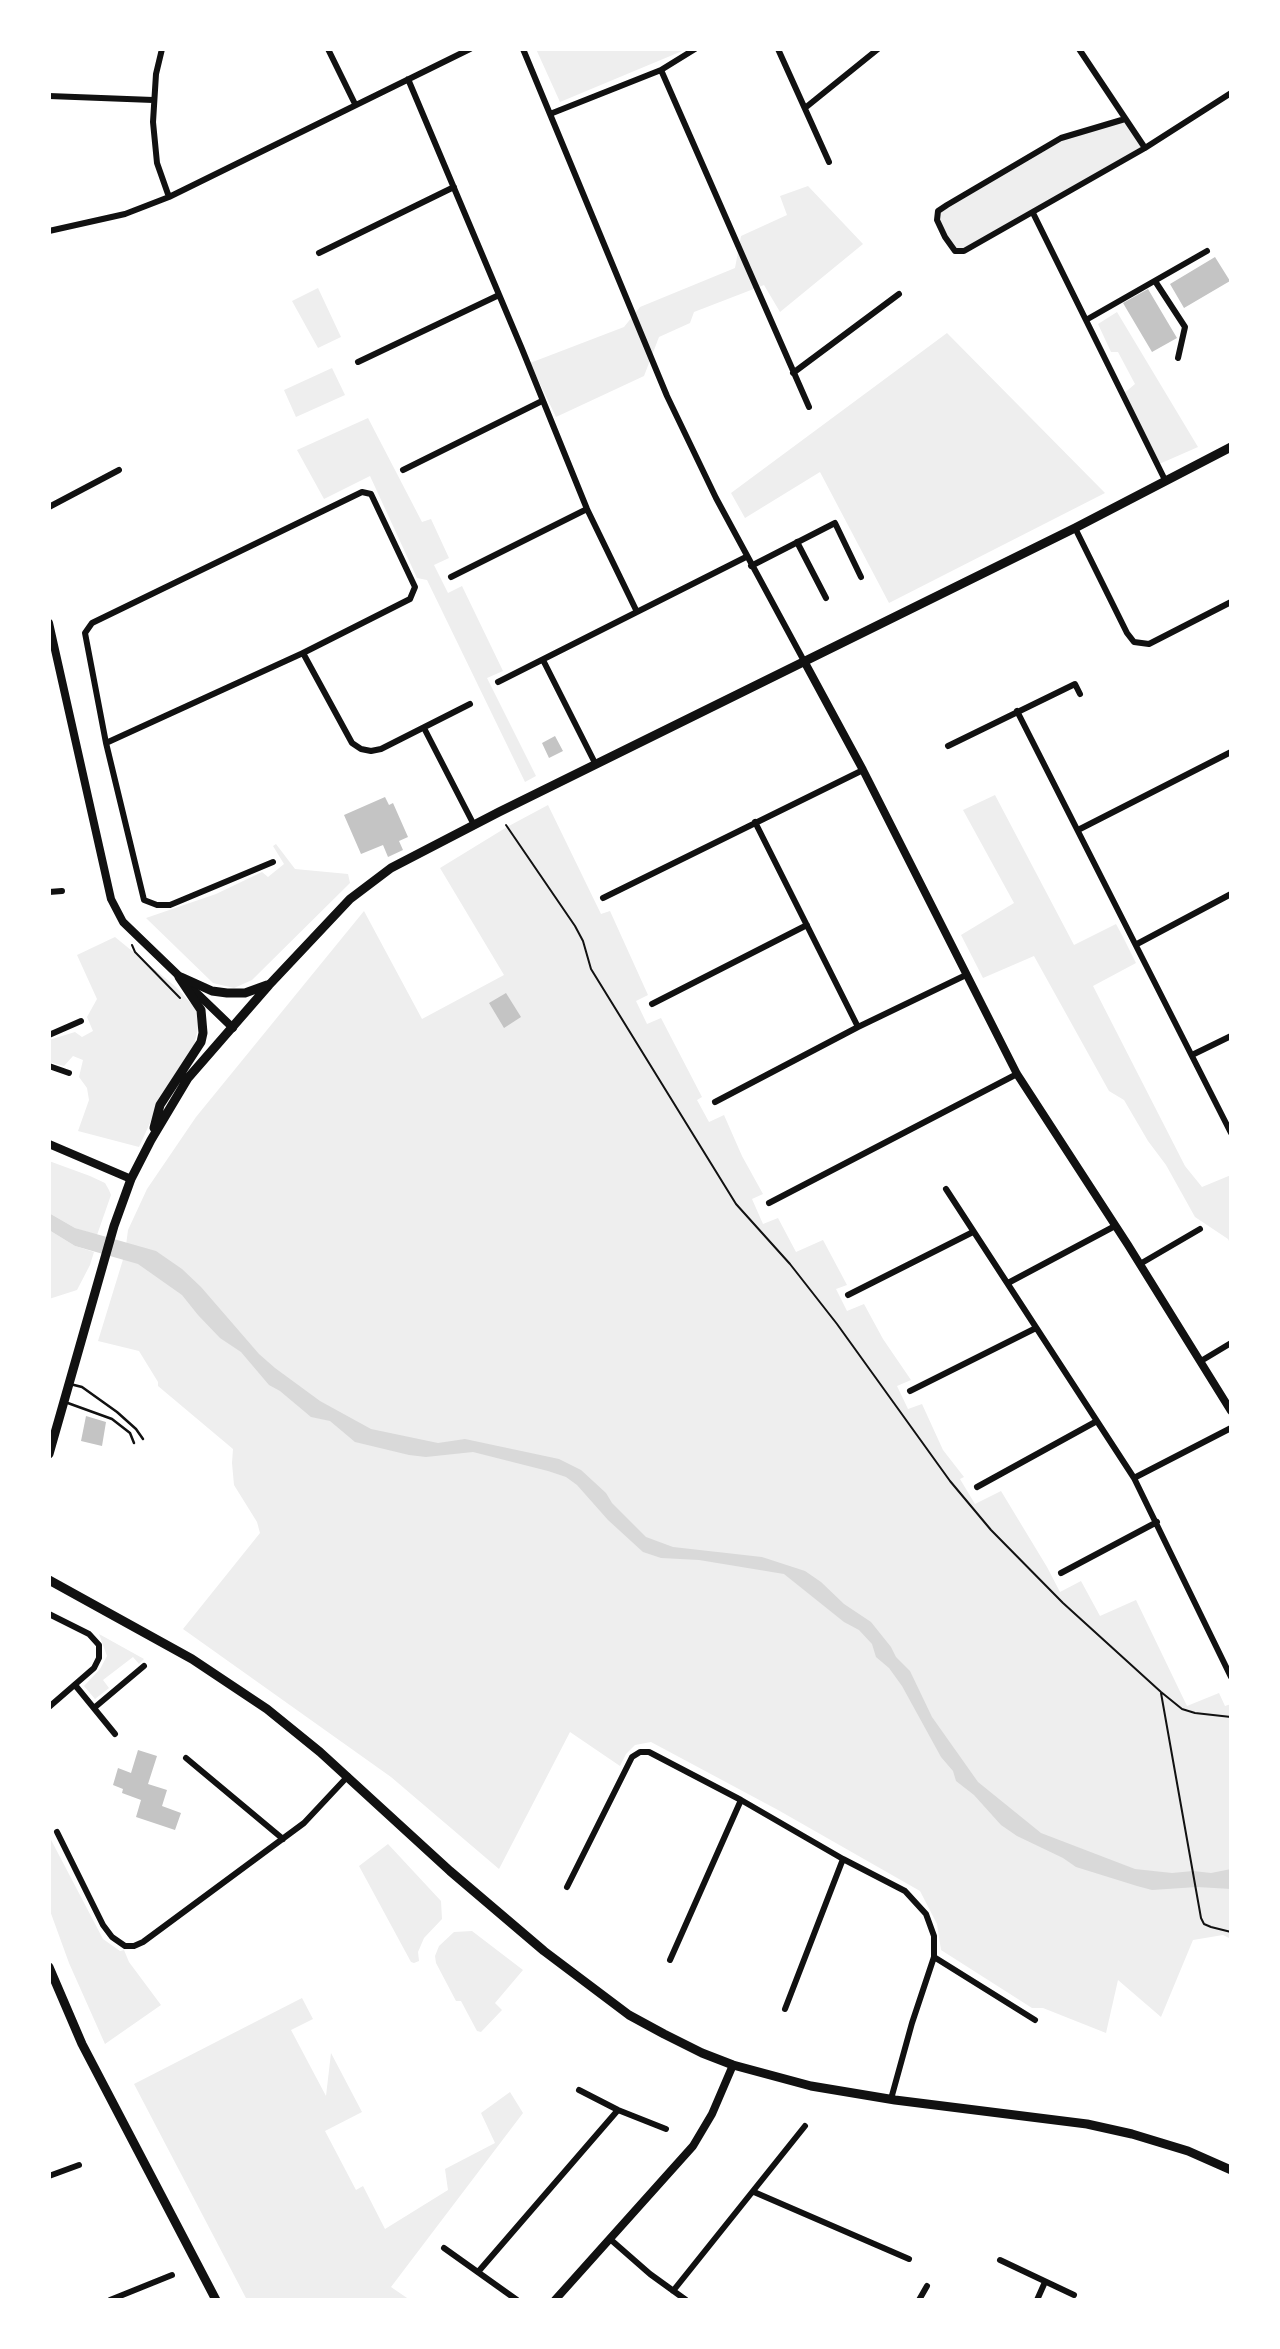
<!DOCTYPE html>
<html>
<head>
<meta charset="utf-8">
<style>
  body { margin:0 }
  #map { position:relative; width:1280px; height:2349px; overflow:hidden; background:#fff; font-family:Cabin,sans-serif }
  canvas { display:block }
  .frame { position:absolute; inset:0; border:51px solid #fff; pointer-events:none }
</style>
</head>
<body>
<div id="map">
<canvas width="1280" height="2349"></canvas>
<div class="frame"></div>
</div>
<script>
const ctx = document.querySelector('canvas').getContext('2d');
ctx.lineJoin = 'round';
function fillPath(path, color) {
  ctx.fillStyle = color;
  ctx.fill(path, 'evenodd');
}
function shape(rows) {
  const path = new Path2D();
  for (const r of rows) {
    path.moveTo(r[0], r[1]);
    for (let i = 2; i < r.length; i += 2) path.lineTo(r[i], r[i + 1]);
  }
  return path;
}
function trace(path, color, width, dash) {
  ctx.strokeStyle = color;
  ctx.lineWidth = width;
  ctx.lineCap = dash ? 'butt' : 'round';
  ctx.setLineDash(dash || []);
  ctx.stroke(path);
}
fillPath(shape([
  [536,49,687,49,560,102],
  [1125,119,1145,148,964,251,955,251,937,220,938,211,1061,138],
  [808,186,863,244,780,312,764,285,694,312,690,323,659,337,644,376,556,417,530,363,624,327,640,307,735,268,741,236,787,215,780,196],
  [318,288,341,337,318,348,292,301],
  [1117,312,1198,447,1157,465,1122,395,1135,384,1118,352,1111,352,1098,324],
  [947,333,1105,493,889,603,820,472,745,518,731,493],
  [332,368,345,395,296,417,284,390],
  [368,418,422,522,431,519,449,558,434,565,448,593,462,586,503,671,487,678,536,776,525,782,427,580,417,578,370,476,324,499,297,450],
  [995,795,1074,945,1116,924,1123,937,1136,963,1093,986,1185,1166,1202,1187,1231,1175,1231,1245,1228,1239,1195,1217,1166,1165,1148,1141,1124,1100,1109,1091,1034,956,983,978,961,935,1014,903,963,810],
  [548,805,601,914,610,911,648,995,636,1001,647,1024,661,1018,702,1097,697,1100,709,1122,724,1115,742,1156,763,1194,752,1199,763,1224,778,1218,796,1252,823,1240,847,1285,836,1289,847,1311,864,1304,883,1339,911,1380,897,1386,908,1409,922,1404,943,1450,964,1477,960,1479,975,1504,1001,1491,1047,1567,1060,1592,1081,1581,1100,1616,1136,1600,1187,1706,1219,1693,1225,1706,1231,1704,1231,1939,1223,1935,1193,1940,1161,2017,1118,1980,1106,2033,1043,2008,1032,2008,941,1950,937,1924,920,1891,778,1810,651,1742,635,1745,626,1754,620,1766,570,1732,499,1869,391,1777,183,1629,260,1533,257,1522,234,1485,232,1463,233,1449,158,1386,158,1382,139,1351,98,1341,125,1253,128,1230,147,1189,196,1117,364,911,422,1019,504,975,440,868,507,827],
  [276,844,295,869,348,874,350,883,252,980,234,988,213,983,146,918,216,894,262,872,268,877,284,864,273,846],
  [115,937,176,987,196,1009,199,1023,194,1046,165,1090,139,1147,78,1131,89,1100,87,1088,79,1077,83,1060,73,1056,64,1066,49,1062,49,1040,75,1032,82,1037,93,1031,87,1017,97,999,77,955],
  [49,1161,90,1176,105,1183,109,1190,111,1195,97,1235,75,1228,49,1213],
  [49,1230,75,1246,94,1252,90,1265,77,1290,49,1299],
  [99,1634,144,1659,139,1664,133,1657,103,1680,109,1688,95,1699,84,1686,100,1669,107,1656],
  [49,1836,103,1939,120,1951,124,1950,129,1962,161,2005,105,2044,69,1963,49,1908],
  [388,1844,441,1901,442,1919,424,1938,418,1952,419,1961,414,1963,411,1962,359,1866],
  [472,1931,523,1970,495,2003,502,2010,481,2032,477,2031,461,2001,456,2001,436,1963,435,1956,439,1946,454,1932],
  [302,1998,313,2019,291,2030,326,2096,331,2053,362,2112,325,2131,356,2190,363,2186,385,2229,448,2190,445,2169,495,2143,481,2113,510,2092,523,2113,391,2287,410,2300,247,2300,134,2084]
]), '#eee');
fillPath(shape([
  [49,1213,75,1228,156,1251,182,1269,201,1287,259,1354,275,1368,320,1401,371,1429,438,1443,465,1439,559,1459,581,1470,606,1493,612,1503,646,1537,673,1547,762,1557,805,1571,821,1582,844,1604,871,1622,891,1647,896,1657,910,1671,932,1717,978,1782,1041,1833,1135,1869,1172,1873,1193,1871,1211,1873,1231,1869,1231,1889,1197,1887,1152,1890,1137,1886,1076,1867,1063,1858,1017,1836,1001,1825,974,1795,956,1781,953,1771,941,1757,902,1686,889,1668,876,1657,872,1644,859,1630,844,1622,784,1574,699,1560,661,1558,643,1552,608,1520,577,1485,566,1477,548,1471,473,1452,426,1457,409,1455,355,1442,330,1421,311,1417,280,1391,269,1385,241,1352,220,1338,198,1315,182,1295,138,1264,75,1246,49,1230]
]), '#d9d9d9');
fillPath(shape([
  [1215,257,1230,281,1184,308,1170,284],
  [1148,289,1177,338,1152,352,1123,303],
  [555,736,563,751,549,758,542,743],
  [385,797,389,805,393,803,408,837,399,841,403,850,388,857,383,845,361,854,344,815],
  [506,993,521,1017,504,1028,489,1003],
  [86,1416,106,1422,102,1446,81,1441],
  [138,1750,157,1756,148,1784,167,1790,162,1806,181,1813,175,1830,136,1817,141,1800,122,1793,123,1789,113,1785,118,1768,131,1773]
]), '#c4c4c4');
trace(shape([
  [506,825,575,926,583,941,591,969,736,1204,790,1264,837,1324,950,1481,991,1530,1063,1603,1161,1692,1182,1709,1195,1713,1231,1717],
  [132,945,135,952,180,998],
  [1161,1693,1201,1918,1204,1924,1211,1927,1231,1932]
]), '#111', 2);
trace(shape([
  [70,1384,82,1387,117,1412,136,1429,143,1439],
  [65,1402,112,1419,130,1433,134,1443]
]), '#111', 2.5);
trace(shape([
  [162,49,156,74,153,122,157,163,169,197],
  [328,49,355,104],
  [523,49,667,396,716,498,804,661],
  [778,49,829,162],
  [1079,49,1145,148],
  [661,70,809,407],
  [408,79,522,349,587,509,637,612],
  [49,96,153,100],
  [805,108,878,49],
  [550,114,661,70,695,49],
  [1125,119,1061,138,947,205,938,211,937,220,945,237,955,251,964,251,1145,148,1231,93],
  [1033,213,1165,480],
  [49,231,125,214,169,197,470,49],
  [319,253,454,187],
  [1155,281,1185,327,1178,358],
  [1086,320,1207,251],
  [358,362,499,295],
  [793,373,899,294],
  [403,470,542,401],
  [49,507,119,470],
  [1075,528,1127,633,1134,642,1149,644,1231,602],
  [797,542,826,598],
  [751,566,835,523,861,577],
  [451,577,587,509],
  [303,653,352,743,361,749,371,751,381,749,470,704],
  [543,660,596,765],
  [498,682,746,557],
  [1017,711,1231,1133],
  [424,728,474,825],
  [106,743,303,653,410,599,415,587,371,494,362,492,92,623,85,633,106,743,144,900,157,905,170,905,273,862],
  [948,746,1075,684,1080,694],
  [755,822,858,1027],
  [1078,830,1231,752],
  [49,892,62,891],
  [603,898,863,770],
  [1137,944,1231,894],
  [652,1004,807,925],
  [49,1035,81,1021],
  [1192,1055,1231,1036],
  [49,1066,69,1073],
  [715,1102,858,1027,966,975],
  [946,1189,1134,1478,1231,1677],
  [769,1203,1017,1074],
  [1140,1264,1200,1229],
  [1008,1283,1115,1226],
  [848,1295,973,1232],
  [1201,1361,1231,1343],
  [910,1391,1036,1328],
  [1134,1478,1231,1428],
  [977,1487,1097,1421],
  [1061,1573,1157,1522],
  [49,1614,89,1634,99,1645,99,1658,94,1668,49,1707],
  [75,1685,115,1734],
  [94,1708,144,1666],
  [186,1758,283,1839],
  [57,1832,103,1925,112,1937,125,1946,134,1946,143,1942,304,1823,348,1776],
  [567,1887,632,1757,640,1752,649,1752,741,1800,843,1859,905,1891,926,1914,934,1936,934,1957,912,2023,891,2099],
  [934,1957,1035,2020],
  [670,1960,741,1800],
  [785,2009,843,1859],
  [579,2090,618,2110,666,2129],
  [49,2176,79,2165],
  [754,2192,909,2259],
  [610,2239,650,2274,686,2300],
  [444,2248,517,2300],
  [1000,2260,1074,2295],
  [478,2272,618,2110],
  [673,2291,805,2126],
  [110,2300,172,2275],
  [919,2300,927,2286],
  [1037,2300,1045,2282]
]), '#111', 6);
trace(shape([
  [49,623,111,899,123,922,233,1028],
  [804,661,863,770,1017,1074,1128,1245,1231,1411],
  [49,1144,131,1179],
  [555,2300,693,2146,712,2114,733,2065]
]), '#111', 8);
trace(shape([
  [181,977,212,991,227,993,245,993,267,985],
  [154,1128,160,1105,201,1042,203,1033,201,1010,179,977],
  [49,1454,114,1226,131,1179,151,1140,188,1078,269,985,350,899,391,868,499,812,1075,528,1231,447],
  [49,1580,192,1659,267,1709,320,1752,450,1871,544,1951,629,2015,664,2034,702,2053,733,2065,811,2086,895,2100,1087,2124,1132,2134,1188,2151,1231,2170],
  [49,1967,82,2044,216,2300]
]), '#111', 9);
</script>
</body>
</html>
